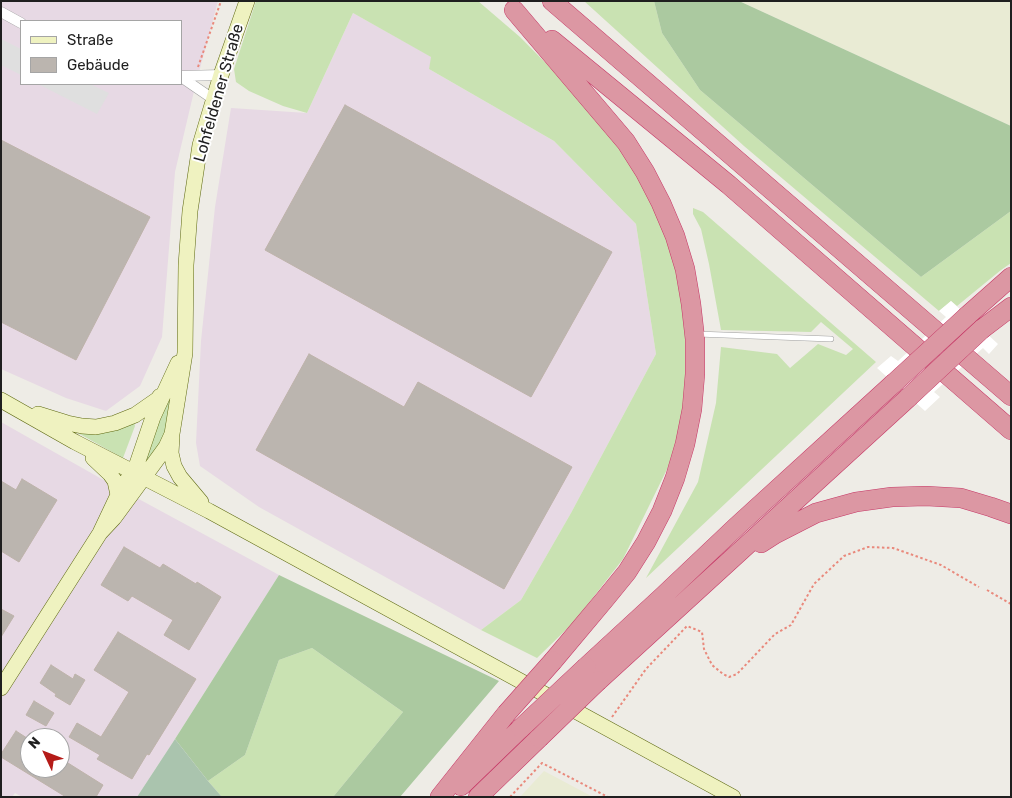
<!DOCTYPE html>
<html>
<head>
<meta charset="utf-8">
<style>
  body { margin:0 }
  #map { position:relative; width:1012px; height:798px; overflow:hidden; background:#eeece6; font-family:Rubik,sans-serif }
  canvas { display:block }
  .frame { position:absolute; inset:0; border:2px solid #1f1f1f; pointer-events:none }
  .legend { position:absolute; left:20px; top:20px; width:162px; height:65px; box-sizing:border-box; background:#fff; border:1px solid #a5a5a5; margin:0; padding:6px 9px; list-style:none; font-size:15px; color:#1f1f1f }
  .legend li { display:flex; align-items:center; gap:10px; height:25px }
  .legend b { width:25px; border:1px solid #a5a5a5 }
  .north { position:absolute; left:20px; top:728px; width:50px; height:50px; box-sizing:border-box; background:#fff; border:1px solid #a5a5a5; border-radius:50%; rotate:313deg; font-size:14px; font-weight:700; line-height:20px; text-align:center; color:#1f1f1f }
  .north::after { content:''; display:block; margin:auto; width:18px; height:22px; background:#b51b18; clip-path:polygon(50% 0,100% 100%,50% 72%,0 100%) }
</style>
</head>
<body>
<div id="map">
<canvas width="1012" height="798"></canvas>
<div class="frame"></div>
<ul class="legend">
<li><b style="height:6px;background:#eff2c0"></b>Straße</li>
<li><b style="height:14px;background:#bbb5af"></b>Gebäude</li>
</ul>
<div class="north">N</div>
</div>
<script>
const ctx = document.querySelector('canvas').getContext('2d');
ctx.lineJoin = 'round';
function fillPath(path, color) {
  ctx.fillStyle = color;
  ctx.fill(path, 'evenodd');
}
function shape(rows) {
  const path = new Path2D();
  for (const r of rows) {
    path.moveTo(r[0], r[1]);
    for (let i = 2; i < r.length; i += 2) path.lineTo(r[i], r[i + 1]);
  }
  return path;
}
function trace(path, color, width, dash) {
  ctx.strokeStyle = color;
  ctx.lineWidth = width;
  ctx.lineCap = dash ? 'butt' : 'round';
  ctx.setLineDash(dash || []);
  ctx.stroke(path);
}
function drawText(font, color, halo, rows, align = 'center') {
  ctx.font = font + ' Rubik,sans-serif';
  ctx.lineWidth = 4;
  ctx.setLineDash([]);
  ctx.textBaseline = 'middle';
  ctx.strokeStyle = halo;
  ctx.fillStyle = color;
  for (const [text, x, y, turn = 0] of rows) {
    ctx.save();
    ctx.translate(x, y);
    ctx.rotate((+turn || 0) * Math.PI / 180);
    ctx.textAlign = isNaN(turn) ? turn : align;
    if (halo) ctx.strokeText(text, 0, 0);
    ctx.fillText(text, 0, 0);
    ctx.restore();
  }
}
fillPath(shape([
  [1,1,218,1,195,87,175,172,162,337,140,386,106,411,66,398,1,369],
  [21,21,181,21,181,84,21,84],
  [353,13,432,57,429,69,554,141,636,224,656,354,571,513,521,600,481,630,259,507,200,466,196,443,201,341,215,207,231,108,307,113],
  [1,422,100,478,279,575,175,739,137,797,22,797,15,793,12,797,1,797],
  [30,738,60,738,60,768,30,768]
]), '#e7d9e4');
fillPath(shape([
  [739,1,1011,1,1011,126],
  [544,771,593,797,520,797]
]), '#e9ebd4');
fillPath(shape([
  [256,1,478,1,520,37,604,122,649,189,670,236,690,316,688,385,673,457,623,559,574,622,537,658,481,630,521,600,571,513,656,354,636,224,554,141,429,69,431,57,353,13,307,113,283,106,249,91,236,82,234,69],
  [584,1,654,1,662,33,700,90,921,277,1011,211,1011,263,1001,270,957,306,951,301,939,311,744,146],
  [693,208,703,212,876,362,646,578,698,482,716,403,721,347,777,354,790,368,818,344,846,355,853,349,821,322,811,332,721,330,709,264,701,229,693,214],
  [173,388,167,433,149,459,145,462,145,456],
  [134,421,135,426,123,458,76,432],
  [312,648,403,712,333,797,222,797,208,781,245,755,279,660]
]), '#c9e2b2');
fillPath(shape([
  [654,1,739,1,1011,126,1011,211,921,277,700,90,662,33],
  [279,575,499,681,400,797,333,797,403,712,312,648,279,660,245,755,208,781,175,739]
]), '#abc9a0');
fillPath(shape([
  [175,739,208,781,222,797,137,797]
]), '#aac4ae');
fillPath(shape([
  [1,39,21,49,21,75,1,65],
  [38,84,90,84,109,93,97,114]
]), '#dfdfdf');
fillPath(shape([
  [951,301,998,344,989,354,983,348,934,392,940,397,925,411,877,368,891,356,898,361,946,317,939,311]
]), '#fff');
const building = shape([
  [345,105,612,252,531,397,265,250,345,105],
  [1,140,150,217,76,360,1,322,1,140],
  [309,354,404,407,418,382,572,467,504,589,256,450,309,354],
  [22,479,57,500,19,562,1,551,1,481,16,490,22,479],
  [124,547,160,568,163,564,196,584,197,582,221,597,189,650,164,635,173,620,132,596,128,601,101,585,124,547],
  [1,609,14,616,1,637,1,609],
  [118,632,196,679,149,755,147,754,132,779,97,759,100,755,69,737,77,723,101,737,129,692,94,670,118,632],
  [51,665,73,679,75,674,85,680,70,705,55,696,56,694,40,683,51,665],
  [34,701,54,713,46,726,26,715,34,701],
  [16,731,30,740,30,768,60,768,60,758,103,785,96,797,66,797,1,757,1,754,16,731]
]);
fillPath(building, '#bbb5af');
trace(building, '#beb3aa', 1);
const lane = shape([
  [697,334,831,339]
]);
const street = shape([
  [1,12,21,23],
  [181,76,221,75],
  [181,77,213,99]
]);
const secondary = shape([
  [1,400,75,442,209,511,733,797],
  [38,414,67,423,82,426,96,427,115,423,135,415,158,399,160,396],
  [172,437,171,453,174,466,180,477,201,502],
  [93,458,110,474,115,481,118,495],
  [100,533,114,518,158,458,166,447,172,434,185,353,186,265,190,211,200,145,221,75,247,1],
  [1,688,100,533,118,495,137,464,153,417,178,363]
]);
const highway = shape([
  [552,1,1011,396],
  [514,10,626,142,645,172,661,203,675,236,685,269,691,304,695,339,695,374,692,409,685,444,675,478,662,511,646,542,627,572,605,599,553,661],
  [552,40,729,185,1011,430],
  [967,316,1011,277],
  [982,329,1011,307],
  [761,543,775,534,816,513,856,502,892,497,926,496,961,498,991,507,1011,514],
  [586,667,662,597,736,527,894,383],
  [598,681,909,397],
  [461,786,521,728],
  [440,797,506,714],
  [478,797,539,738]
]);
trace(lane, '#a0a0a0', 6);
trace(street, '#a0a0a0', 11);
trace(secondary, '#5e6912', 16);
trace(highway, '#c63967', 20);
trace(shape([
  [198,67,221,1],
  [987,590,1011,604],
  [612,717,646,669,687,626,702,632,704,649,712,665,723,674,729,677,737,674,775,634,791,625,814,584,844,556,868,547,893,548,941,565,979,587],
  [510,797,542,763,608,797]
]), '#e9897c', 2, [2.5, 2.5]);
trace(lane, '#fff', 5);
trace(street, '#fff', 10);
trace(secondary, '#eff2c0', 15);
trace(highway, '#dc97a3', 19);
const highwayBridge = shape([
  [894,383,967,316],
  [909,397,982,329],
  [506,714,553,661],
  [521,728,586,667],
  [539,738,598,681]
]);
trace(highwayBridge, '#c63967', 20, []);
trace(highwayBridge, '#dc97a3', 19);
drawText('16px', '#1f1f1f', '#fff', [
  ["Lohfeldener Straße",219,93,-74]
]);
</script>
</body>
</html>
